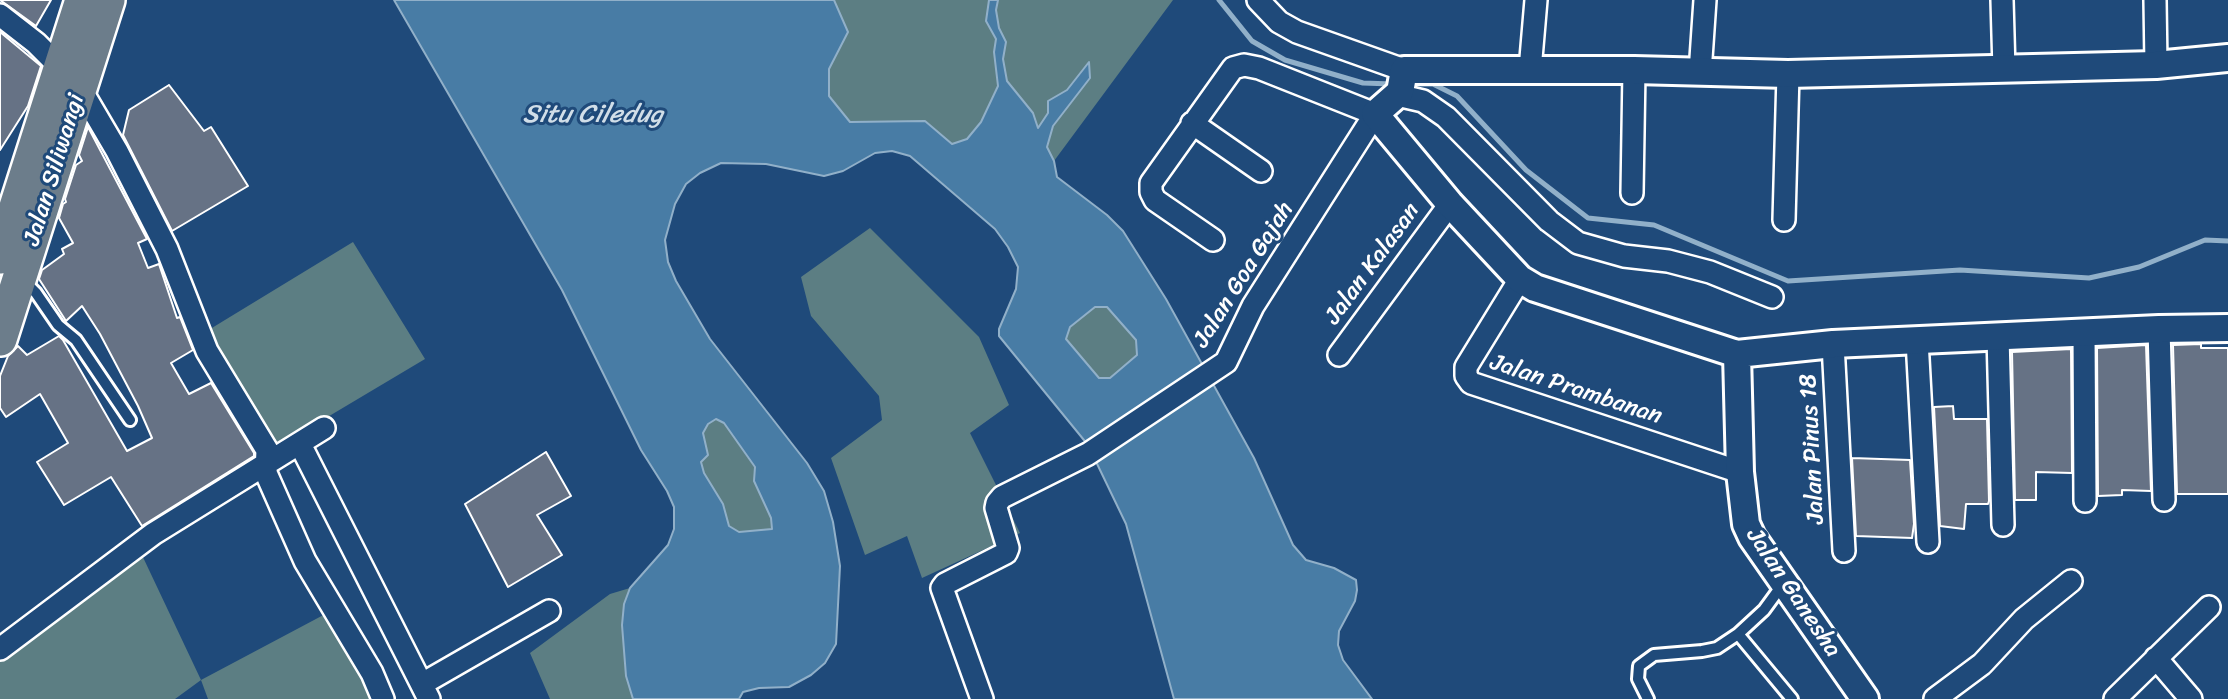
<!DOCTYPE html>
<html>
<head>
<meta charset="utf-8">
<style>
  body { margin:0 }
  canvas { display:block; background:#1f4a7a }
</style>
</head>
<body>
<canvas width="2228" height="699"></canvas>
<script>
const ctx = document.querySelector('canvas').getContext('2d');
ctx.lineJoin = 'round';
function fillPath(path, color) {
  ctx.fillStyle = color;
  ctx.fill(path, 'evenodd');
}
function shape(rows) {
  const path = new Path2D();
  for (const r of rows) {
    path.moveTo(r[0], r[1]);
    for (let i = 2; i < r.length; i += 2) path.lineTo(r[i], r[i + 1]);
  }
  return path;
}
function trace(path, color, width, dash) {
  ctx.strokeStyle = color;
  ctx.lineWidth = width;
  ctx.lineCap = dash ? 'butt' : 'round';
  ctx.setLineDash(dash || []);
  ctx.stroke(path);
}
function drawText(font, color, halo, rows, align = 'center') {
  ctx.font = font + ' Sriracha,sans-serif';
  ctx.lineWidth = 6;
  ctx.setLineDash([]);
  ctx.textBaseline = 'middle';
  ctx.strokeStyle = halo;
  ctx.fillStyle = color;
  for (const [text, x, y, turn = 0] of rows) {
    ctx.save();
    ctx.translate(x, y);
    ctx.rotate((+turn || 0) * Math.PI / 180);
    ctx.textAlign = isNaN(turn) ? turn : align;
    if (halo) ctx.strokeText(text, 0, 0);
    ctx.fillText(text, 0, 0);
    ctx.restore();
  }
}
fillPath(shape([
  [834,0,989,0,986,21,996,39,994,52,998,85,981,121,967,139,952,144,883,121,850,122,829,96,829,69,848,32],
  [998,0,1173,0,1054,161,1047,147,1053,126,1090,78,1089,63,1067,90,1048,101,1048,113,1038,128,1007,81,1003,59,1006,42,999,28,996,10],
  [870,228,979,337,1009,405,970,433,1020,533,922,578,907,536,865,555,831,458,882,420,879,396,811,316,801,277],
  [353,242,425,359,257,459,202,334],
  [1095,307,1107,307,1136,340,1137,355,1110,379,1099,378,1066,339,1070,327],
  [716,419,724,423,755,468,754,481,771,518,772,529,739,532,729,526,723,504,704,473,701,462,708,455,703,433,708,424],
  [141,553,201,680,331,611,380,699,208,699,201,680,175,699,0,699,0,647],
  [630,588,624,604,626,676,633,699,550,699,530,653,610,594]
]), '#5c7e83');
const water = shape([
  [394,0,834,0,848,32,829,69,829,96,850,122,925,121,952,144,967,139,981,122,998,86,994,52,996,39,986,21,989,0,998,0,996,10,999,28,1006,42,1003,59,1007,81,1033,113,1038,128,1048,113,1048,101,1067,90,1089,62,1090,78,1053,126,1047,147,1054,161,1057,177,1107,215,1123,231,1166,299,1254,458,1293,545,1306,560,1334,568,1356,580,1357,590,1355,601,1339,631,1338,645,1343,660,1372,699,1174,699,1126,524,1088,445,999,336,999,329,1016,289,1018,267,1008,247,995,229,910,156,892,151,875,153,843,171,824,176,766,164,721,163,700,173,686,184,675,204,665,240,668,262,676,281,710,339,807,463,824,491,833,522,840,566,836,644,825,663,811,675,789,687,759,688,743,692,739,699,633,699,626,676,622,625,624,604,630,588,668,545,674,529,674,507,667,491,641,450,562,290,394,0],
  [1095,307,1107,307,1136,340,1137,355,1110,378,1099,378,1066,339,1070,327,1095,307],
  [716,419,724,423,755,467,754,481,771,518,772,529,739,532,729,526,723,504,704,473,701,462,708,455,703,433,708,424,716,419]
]);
fillPath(water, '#487ca5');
trace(water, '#91b0c9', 2);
trace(shape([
  [1219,0,1252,41,1285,60,1363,83,1392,84],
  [1409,84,1433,84,1457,96,1526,170,1588,218,1654,225,1788,281,1960,270,2089,278,2139,267,2205,240,2228,241]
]), '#91b0c9', 5);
const building = shape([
  [0,0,51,0,36,26,0,0],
  [0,32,41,66,28,106,0,150,0,32],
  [169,85,204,131,211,127,248,186,172,231,123,135,129,110,169,85],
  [88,127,147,239,138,243,148,268,159,264,177,318,180,317,193,350,171,363,189,394,211,383,254,453,254,456,142,526,111,477,64,505,37,462,68,443,40,394,6,417,0,408,0,376,8,356,18,346,27,355,59,336,63,340,127,451,152,438,138,406,100,334,82,306,66,321,39,279,42,270,64,254,62,249,73,243,59,218,63,204,66,202,65,199,76,165,82,161,79,155,88,127],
  [2201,344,2201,348,2228,348,2228,494,2177,494,2173,345,2201,344],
  [2146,345,2151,491,2122,490,2122,495,2098,496,2097,348,2146,345],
  [2071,349,2072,473,2036,472,2036,500,2015,500,2012,352,2071,349],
  [1953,406,1954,419,1987,419,1989,501,1988,504,1966,504,1964,529,1940,526,1934,407,1953,406],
  [546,452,571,496,537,515,562,555,508,587,465,504,546,452],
  [1852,458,1910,460,1914,524,1912,538,1856,536,1852,458]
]);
fillPath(building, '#667285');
trace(building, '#fff', 2);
const service = shape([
  [24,281,36,293,58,325,76,340,130,420],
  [1738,634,1792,699],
  [1648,699,1638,679,1639,666,1654,655,1702,651,1717,648,1738,634,1764,610,1783,584]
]);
const minor = shape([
  [1258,0,1279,22,1297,32,1404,70],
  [2002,0,2004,70],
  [2155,0,2156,65],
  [0,15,36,43,60,67],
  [1530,70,1536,0],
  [1700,73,1705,0],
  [80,88,117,151,167,249,207,351,267,450,266,473,305,561,372,673,383,699],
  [1397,95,1423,101,1446,117,1549,221,1578,243,1624,256,1668,261,1710,272,1772,297],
  [1192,123,1261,171],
  [1632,193,1634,70],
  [1784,220,1788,74],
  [1520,279,1466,367,1466,376,1471,383,1740,472],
  [2159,329,2164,500],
  [2084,332,2085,501],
  [1998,336,2003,525],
  [1917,340,1928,542],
  [1833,344,1844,551],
  [1339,355,1450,204],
  [300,444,429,699],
  [0,649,153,534,324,428],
  [2156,658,2191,699],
  [422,684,549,611],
  [982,699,942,588,945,584,1006,553,1008,548,996,508,997,503,1002,497,1088,454,1226,362,1253,306,1375,114,1259,68,1244,65,1233,68,1151,183,1151,192,1155,200,1213,240],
  [1935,699,1982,664,2024,619,2071,581],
  [2115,699,2209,607]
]);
const tertiary = shape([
  [2228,58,2156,65,1788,74,1634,70,1404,70,1400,92,1375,114,1450,204,1520,279,1535,288,1737,354,1833,344,2159,329,2228,328],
  [1737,354,1740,472,1746,524,1752,537,1865,699]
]);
const primary = shape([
  [0,257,82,0],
  [0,339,108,0]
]);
trace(service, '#fff', 16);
trace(minor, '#fff', 26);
trace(tertiary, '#fff', 32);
trace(primary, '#fff', 38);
trace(service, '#1f4a7a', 10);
trace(minor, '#1f4a7a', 21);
trace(tertiary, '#1f4a7a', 26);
trace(primary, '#6c7d8b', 33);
drawText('24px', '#fff', '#1f4a7a', [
  ["Jalan Siliwangi",55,170,-73],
  ["Jalan Kalasan",1373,264,-54],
  ["Jalan Goa Gajah",1244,275,-58],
  ["Jalan Prambanan",1576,390,18],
  ["Jalan Pinus 18",1813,449,-93],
  ["Jalan Ganesha",1793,593,56]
]);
drawText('italic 26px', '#d1dee8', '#1f4a7a', [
  ["Situ Ciledug",593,115]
]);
</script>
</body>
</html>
